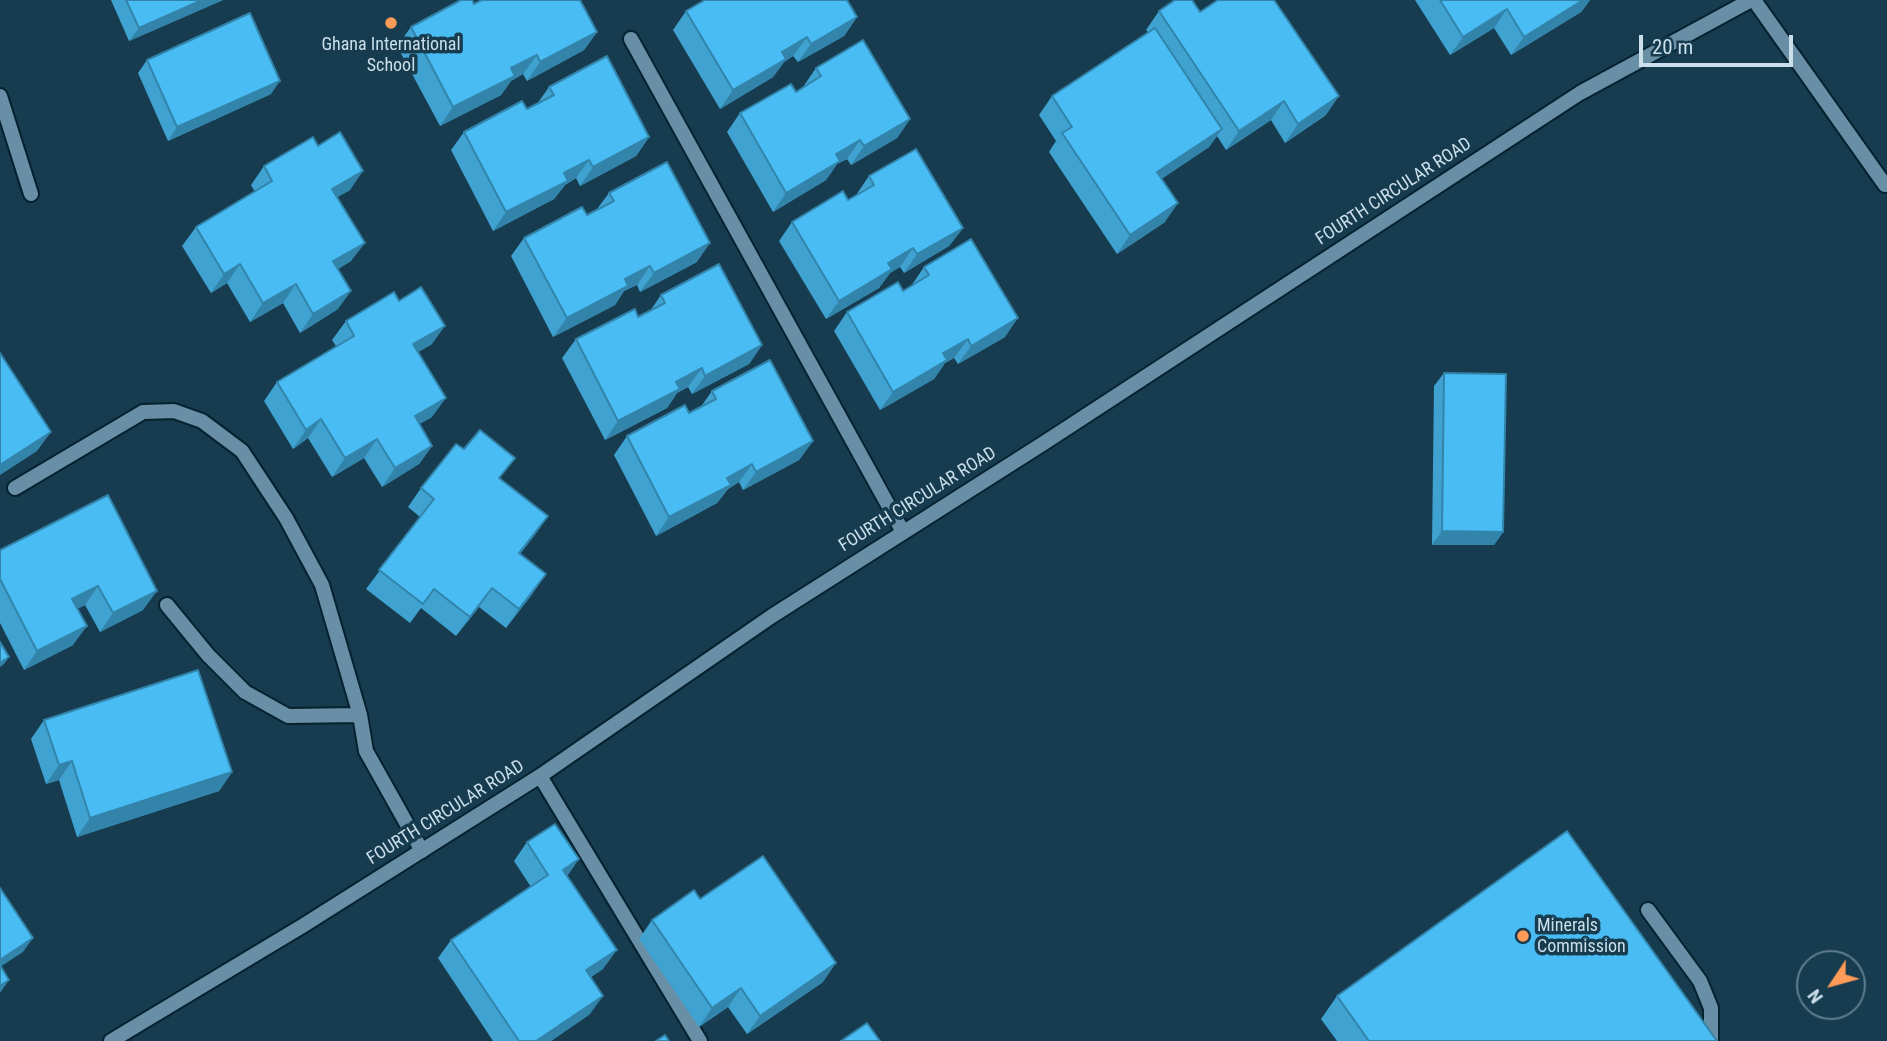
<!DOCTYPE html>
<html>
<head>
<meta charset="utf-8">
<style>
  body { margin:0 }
  #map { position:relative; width:1887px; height:1041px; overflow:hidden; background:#173c4f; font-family:"Roboto Condensed",sans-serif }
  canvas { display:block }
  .north { position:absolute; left:1796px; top:950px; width:70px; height:70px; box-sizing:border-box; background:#173c4f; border:2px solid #5f7d8d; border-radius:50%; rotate:234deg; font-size:19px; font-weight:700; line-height:28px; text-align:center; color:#cadfea }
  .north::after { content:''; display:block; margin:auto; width:24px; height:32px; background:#fe9b58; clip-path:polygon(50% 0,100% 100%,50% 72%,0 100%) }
  .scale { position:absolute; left:1639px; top:35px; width:154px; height:32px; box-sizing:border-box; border:4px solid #cadfea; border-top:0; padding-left:9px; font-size:21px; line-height:24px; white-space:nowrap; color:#cadfea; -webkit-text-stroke:5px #173c4f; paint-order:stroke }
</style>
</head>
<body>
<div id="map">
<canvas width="1887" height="1041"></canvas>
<div class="north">N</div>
<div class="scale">20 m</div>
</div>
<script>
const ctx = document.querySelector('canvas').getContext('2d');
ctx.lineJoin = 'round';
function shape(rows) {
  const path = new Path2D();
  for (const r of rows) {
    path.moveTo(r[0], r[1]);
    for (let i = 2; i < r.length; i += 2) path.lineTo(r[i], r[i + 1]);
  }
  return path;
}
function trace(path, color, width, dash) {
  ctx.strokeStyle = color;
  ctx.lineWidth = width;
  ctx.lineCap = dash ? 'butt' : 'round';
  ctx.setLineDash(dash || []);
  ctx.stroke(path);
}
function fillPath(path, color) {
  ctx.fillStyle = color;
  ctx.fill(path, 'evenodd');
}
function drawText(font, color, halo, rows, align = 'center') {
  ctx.font = font + ' "Roboto Condensed",sans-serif';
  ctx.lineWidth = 7;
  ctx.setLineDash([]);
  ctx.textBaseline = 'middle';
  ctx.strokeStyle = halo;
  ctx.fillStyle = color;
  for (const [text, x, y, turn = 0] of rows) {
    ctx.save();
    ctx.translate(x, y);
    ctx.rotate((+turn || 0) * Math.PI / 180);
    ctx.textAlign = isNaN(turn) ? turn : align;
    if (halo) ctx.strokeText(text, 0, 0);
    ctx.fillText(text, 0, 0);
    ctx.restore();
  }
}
const service = shape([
  [1754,0,1885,185],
  [540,776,700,1041],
  [1648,910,1700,981,1711,1008,1711,1041]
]);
const minor = shape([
  [631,39,903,532],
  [0,96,31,194],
  [15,488,143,412,174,411,202,421,242,451,286,518,322,585,360,715,366,751,422,851],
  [167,605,208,655,245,692,288,716,360,715]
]);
const tertiary = shape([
  [111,1041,304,925,540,776,772,616,1047,441,1580,93,1751,0]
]);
trace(service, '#052230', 18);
trace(minor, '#052230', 18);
trace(tertiary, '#052230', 18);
trace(service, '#688fa5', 14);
trace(minor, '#688fa5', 14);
trace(tertiary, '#688fa5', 14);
fillPath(shape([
  [111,0,223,0,129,41],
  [1415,0,1590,0,1581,12,1511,55,1494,28,1450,55],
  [474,4,597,32,584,50,527,81,523,74,511,81,501,95,440,126,397,46,411,27],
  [686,11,857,17,844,36,798,62,793,56,784,62,773,77,720,109,673,30],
  [1159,11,1200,12,1326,115,1285,143,1271,120,1226,150,1217,136,1209,147,1161,179,1165,222,1117,254,1049,152,1056,141,1039,115,1052,96,1148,32,1146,30],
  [147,60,271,94,168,141,138,73],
  [816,68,910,119,897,138,851,165,847,159,837,164,826,180,773,212,727,132,740,113,796,92,803,87],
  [549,87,649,137,636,156,580,186,576,178,565,185,554,199,493,231,451,150,464,132,527,109,537,104],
  [318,146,350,190,337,197,351,261,338,269,338,309,300,333,283,303,250,322,227,283,211,293,182,246,196,227,255,192,251,185,264,166],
  [869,176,963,228,949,246,904,273,900,267,890,273,879,288,826,319,779,241,792,222,848,200,856,195],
  [609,193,697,262,640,292,637,285,624,291,615,305,553,337,511,256,524,238,587,215,597,209],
  [924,267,1005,337,958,364,954,358,945,363,934,379,880,410,834,331,847,312,903,291,911,286],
  [661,295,762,345,749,364,692,394,688,387,677,393,667,408,605,440,562,358,576,339,638,317,650,311],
  [399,301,432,344,418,352,432,417,419,424,432,446,419,464,382,487,364,458,332,477,308,438,293,449,264,401,277,382,336,346,332,340,346,321],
  [1444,373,1503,532,1494,545,1432,545,1434,386],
  [712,391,813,441,799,460,743,490,739,482,728,489,717,503,656,536,614,455,627,436,689,413,700,408],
  [501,479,548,516,520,554,533,593,506,628,479,607,456,636,421,608,410,623,366,589,420,517,408,507,421,488],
  [108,495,143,610,100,632,85,605,77,609,73,645,24,670,0,623,0,550],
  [44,720,232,772,219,791,77,837,59,780,46,784,31,739],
  [527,842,567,877,603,969,591,977,590,1014,551,1041,493,1041,438,958,451,940,531,887,514,861],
  [700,899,823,982,747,1034,728,1007,699,1027,639,939,652,920],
  [1337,996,1717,1041,1337,1041,1321,1019]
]), '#3fa2d1');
fillPath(shape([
  [202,0,223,0,129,41,139,28],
  [1583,0,1590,0,1581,12,1511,55,1524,37],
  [1507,9,1494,28,1450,55,1463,37],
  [857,17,844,36,798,62,811,44],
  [597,32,584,50,527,81,540,62],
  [807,37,793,56,784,62,773,77,720,109,733,90,782,52],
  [537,55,523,74,511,81,501,95,440,126,453,107,511,68],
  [280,81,271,94,168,141,177,127],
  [1339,96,1326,115,1285,143,1298,124],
  [1284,101,1271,120,1226,150,1239,131],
  [910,119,897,138,851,165,864,146],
  [1222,129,1209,147,1144,191,1157,172],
  [649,137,636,156,580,186,593,167],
  [860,140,847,159,837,164,826,180,773,212,786,193,836,154],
  [589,160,576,178,565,185,554,199,493,231,506,212,564,173],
  [363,171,350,190,319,208,332,189],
  [1178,203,1165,222,1117,254,1130,235],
  [963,228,949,246,904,273,917,254],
  [365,243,351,261,320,280,333,261],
  [710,243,697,262,640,292,654,273],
  [913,248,900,267,890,273,879,288,826,319,839,301,888,263],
  [240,264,227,283,211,293,224,274],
  [650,266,637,285,624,291,615,305,553,337,567,318,625,279],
  [296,284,283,303,250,322,263,303],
  [351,291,338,309,300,333,313,314],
  [1018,318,1005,337,958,364,971,346],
  [445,326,432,344,400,363,413,344],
  [968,339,954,358,945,363,934,379,880,410,893,392,943,353],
  [762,345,749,364,692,394,705,376],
  [702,368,688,387,677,393,667,408,605,440,618,421,676,382],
  [446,398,432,417,401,435,415,416],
  [321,419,308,438,293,449,306,430],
  [51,432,37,451,0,475,0,465],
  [377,439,364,458,332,477,345,458],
  [813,441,799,460,743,490,756,472],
  [432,446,419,464,382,487,395,468],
  [752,464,739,482,728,489,717,503,656,536,669,517,727,478],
  [548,516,535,535,506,572,519,553],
  [1442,531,1503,532,1494,545,1432,545],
  [546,574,533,593,506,628,519,609],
  [98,586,85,605,59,618,72,599],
  [492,588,479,607,456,636,470,617],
  [157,591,143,610,100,632,113,613],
  [87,626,73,645,24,670,37,651],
  [9,657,4,664,0,667,0,663],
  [72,761,59,780,46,784,59,765],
  [232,772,219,791,77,837,90,818],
  [579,859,566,878,563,870],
  [33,938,23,952,0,967,0,960],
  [617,950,603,969,573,989,586,970],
  [836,963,823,982,747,1034,760,1016],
  [9,980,0,993,0,986],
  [741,988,728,1007,699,1027,712,1008],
  [603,996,590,1014,551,1041,536,1041]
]), '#3384aa');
const building = shape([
  [126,0,202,0,139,28,126,0],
  [461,0,472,0,474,4,482,0,580,0,597,32,540,62,537,55,511,68,515,76,453,107,411,27,461,0],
  [705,0,847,0,857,17,811,44,807,37,782,52,786,59,733,90,686,11,705,0],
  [1175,0,1192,0,1200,12,1218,0,1274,0,1339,96,1298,124,1284,101,1239,131,1159,11,1175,0],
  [1440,0,1583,0,1524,37,1507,9,1463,37,1440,0],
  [250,13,280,81,177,127,147,60,250,13],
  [1155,28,1222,129,1157,172,1178,203,1130,235,1062,133,1072,127,1052,96,1155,28],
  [863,40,910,119,864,146,860,140,836,154,840,161,786,193,740,113,791,84,796,92,821,76,816,68,863,40],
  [607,56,649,137,593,167,589,160,564,173,568,181,506,212,464,132,522,101,527,109,554,95,549,87,607,56],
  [340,132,363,171,332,189,365,243,333,261,351,291,313,314,296,284,263,303,240,264,224,274,196,227,272,181,264,166,313,137,318,146,340,132],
  [916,149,963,228,917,254,913,248,888,263,892,269,839,301,792,222,843,191,848,200,874,185,869,176,916,149],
  [667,162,710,243,654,273,650,266,625,279,628,286,567,318,524,238,582,207,587,215,614,201,609,193,667,162],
  [971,239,1018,318,971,346,968,339,943,353,947,360,893,392,847,312,898,282,903,291,929,275,924,267,971,239],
  [719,264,762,345,705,376,702,368,676,382,680,389,618,421,576,339,635,309,638,317,665,303,661,295,719,264],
  [421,287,445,326,413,344,446,398,415,416,432,446,395,468,377,439,345,458,321,419,306,430,277,382,354,336,346,321,394,292,399,301,421,287],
  [0,353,51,432,0,465,0,353],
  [770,360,813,441,756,472,752,464,727,478,731,485,669,517,627,436,685,405,689,413,716,399,712,391,770,360],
  [1444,373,1506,374,1503,532,1442,531,1444,373],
  [480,430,515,458,499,478,548,516,519,553,546,574,519,609,492,588,470,617,434,589,423,604,379,570,434,499,421,488,456,444,464,449,480,430],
  [108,495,157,591,113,613,98,586,72,599,87,626,37,651,0,579,0,550,108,495],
  [0,642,9,657,0,663,0,642],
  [198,670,232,772,90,818,72,761,59,765,44,720,198,670],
  [555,824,579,859,563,870,617,950,586,970,603,996,536,1041,519,1041,451,940,548,875,527,842,555,824],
  [1567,831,1717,1041,1369,1041,1337,996,1567,831],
  [763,856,836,963,760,1016,741,988,712,1008,652,920,694,890,700,899,763,856],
  [0,888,33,938,0,960,0,888],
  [0,965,9,980,0,986,0,965],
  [867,1023,880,1041,841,1041,867,1023],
  [665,1035,669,1041,656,1041,665,1035]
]);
fillPath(building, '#49bcf3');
trace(building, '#3384aa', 2);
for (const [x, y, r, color] of [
  [391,23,7,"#fe9b58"],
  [1523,936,7,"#fe9b58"]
]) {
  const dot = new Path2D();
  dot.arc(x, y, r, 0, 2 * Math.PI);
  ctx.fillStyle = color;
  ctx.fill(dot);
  trace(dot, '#173c4f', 2.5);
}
drawText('18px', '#cadfea', '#173c4f', [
  ["Ghana International",391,45],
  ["School",391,66],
  ["Minerals",1537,926,"left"],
  ["Commission",1537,947,"left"]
]);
drawText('18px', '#cadfea', '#173c4f', [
  ["FOURTH CIRCULAR ROAD",1394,192,-33],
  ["FOURTH CIRCULAR ROAD",918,500,-32],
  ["FOURTH CIRCULAR ROAD",446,813,-32]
]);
</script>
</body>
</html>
